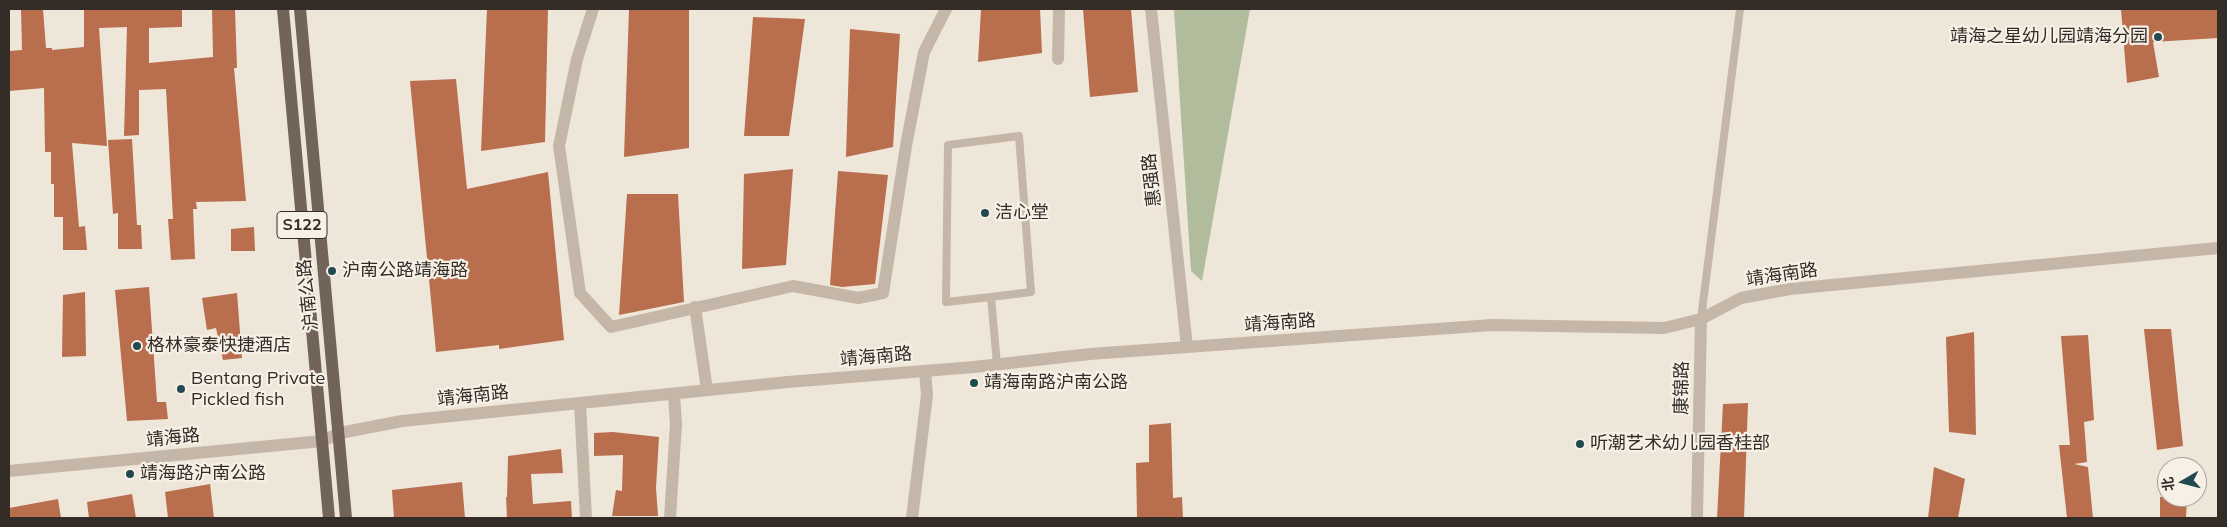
<!DOCTYPE html>
<html>
<head>
<meta charset="utf-8">
<style>
  body { margin:0 }
  #map { position:relative; width:2227px; height:527px; overflow:hidden; background:#efe6da; font-family:Mulish,"Noto Sans SC",sans-serif }
  canvas { display:block }
  .frame { position:absolute; inset:0; border:10px solid #332c27; pointer-events:none }
  .north { position:absolute; left:2157px; top:457px; width:50px; height:50px; box-sizing:border-box; background:#f7f0e6; border:1px solid #a9a29a; border-radius:50%; rotate:262deg; font-size:14px; font-weight:700; line-height:20px; text-align:center; color:#332c27 }
  .north::after { content:''; display:block; margin:auto; width:18px; height:22px; background:#214a50; clip-path:polygon(50% 0,100% 100%,50% 72%,0 100%) }
</style>
</head>
<body>
<div id="map">
<canvas width="2227" height="527"></canvas>
<div class="frame"></div>
<div class="north">北</div>
</div>
<script>
const ctx = document.querySelector('canvas').getContext('2d');
ctx.lineJoin = 'round';
function fillPath(path, color) {
  ctx.fillStyle = color;
  ctx.fill(path, 'evenodd');
}
function shape(rows) {
  const path = new Path2D();
  for (const r of rows) {
    path.moveTo(r[0], r[1]);
    for (let i = 2; i < r.length; i += 2) path.lineTo(r[i], r[i + 1]);
  }
  return path;
}
function trace(path, color, width, dash) {
  ctx.strokeStyle = color;
  ctx.lineWidth = width;
  ctx.lineCap = dash ? 'butt' : 'round';
  ctx.setLineDash(dash || []);
  ctx.stroke(path);
}
function drawText(font, color, halo, rows, align = 'center') {
  ctx.font = font + ' Mulish,"Noto Sans SC",sans-serif';
  ctx.lineWidth = 4.5;
  ctx.setLineDash([]);
  ctx.textBaseline = 'middle';
  ctx.strokeStyle = halo;
  ctx.fillStyle = color;
  for (const [text, x, y, turn = 0] of rows) {
    ctx.save();
    ctx.translate(x, y);
    ctx.rotate((+turn || 0) * Math.PI / 180);
    ctx.textAlign = isNaN(turn) ? turn : align;
    if (halo) ctx.strokeText(text, 0, 0);
    ctx.fillText(text, 0, 0);
    ctx.restore();
  }
}
fillPath(shape([
  [1174,9,1250,9,1202,281,1191,271]
]), '#b0bc9c');
fillPath(shape([
  [21,9,43,9,46,48,52,48,52,50,84,47,84,9,182,9,182,27,149,28,149,63,213,57,212,9,235,9,237,68,234,68,246,201,196,202,197,209,193,209,195,259,171,260,168,219,173,219,166,89,139,90,139,135,124,136,127,27,99,28,107,146,72,143,79,227,85,226,87,250,63,250,63,217,54,217,54,184,51,184,51,152,45,152,44,88,9,91,9,51,22,50],
  [487,9,548,9,545,142,481,151],
  [629,9,689,9,689,148,624,157],
  [981,9,1040,9,1042,53,978,62],
  [1083,9,1131,9,1138,92,1090,97],
  [2121,9,2218,9,2218,38,2153,42,2159,77,2127,83],
  [753,17,805,19,789,136,744,136],
  [850,29,900,34,893,147,846,157],
  [456,79,467,189,548,172,564,340,499,349,499,345,436,352,410,81],
  [132,139,137,225,141,225,142,249,118,249,118,213,113,214,108,140],
  [793,169,786,265,742,269,744,174],
  [838,171,888,175,875,284,842,287,830,285],
  [627,194,678,194,684,302,619,315],
  [254,227,255,251,231,251,231,229],
  [149,287,157,402,166,402,168,419,127,421,115,290],
  [85,292,86,356,62,357,63,295],
  [237,293,242,358,223,360,216,328,207,330,202,298],
  [2144,329,2171,329,2183,446,2157,450],
  [1974,332,1976,435,1949,432,1946,337],
  [2088,335,2094,420,2084,422,2087,462,2074,464,2088,467,2093,518,2067,518,2059,445,2070,445,2061,336],
  [1748,403,1744,518,1717,518,1723,404],
  [1171,423,1173,498,1182,497,1183,518,1137,518,1136,463,1149,462,1149,425],
  [613,432,659,437,656,488,658,516,612,516,616,490,622,491,623,455,594,456,594,433],
  [561,449,563,473,531,474,533,504,571,501,572,518,507,518,506,497,507,497,508,456],
  [1934,467,1965,479,1958,518,1928,518],
  [462,482,465,518,394,518,392,490],
  [210,484,214,518,168,518,165,492],
  [132,494,136,518,89,518,87,502],
  [2160,497,2187,497,2186,518,2160,518],
  [58,499,61,518,9,518,9,508]
]), '#b96e4e');
trace(shape([
  [991,297,946,302,948,145,1019,136,1031,292,991,297,997,364],
  [1701,319,1740,9]
]), '#c5b7a8', 8);
trace(shape([
  [593,9,577,59,559,146,580,293,611,327,793,286,858,298,883,293,906,146,924,52,946,9],
  [1151,9,1187,347],
  [1058,59,1059,9],
  [695,307,707,390],
  [580,403,586,518],
  [670,518,676,424,674,394],
  [912,518,927,395,925,371],
  [1697,518,1701,319]
]), '#c5b7a8', 12);
trace(shape([
  [9,471,322,441,340,433,402,421,788,382,974,367,1090,354,1492,325,1664,328,1701,319,1741,298,1790,289,2218,248]
]), '#c5b7a8', 12);
trace(shape([
  [283,9,329,518],
  [300,9,346,518]
]), '#73645a', 12);
for (const [x, y, r, color] of [
  [2158,37,5,"#214a50"],
  [985,213,5,"#214a50"],
  [332,271,5,"#214a50"],
  [137,346,5,"#214a50"],
  [974,383,5,"#214a50"],
  [181,389,5,"#214a50"],
  [1580,444,5,"#214a50"],
  [130,474,5,"#214a50"]
]) {
  const dot = new Path2D();
  dot.arc(x, y, r, 0, 2 * Math.PI);
  ctx.fillStyle = color;
  ctx.fill(dot);
  trace(dot, '#f7f0e6', 2);
}
for (const [x, y, w] of [
  [302,225,50]
]) {
  const box = new Path2D();
  box.roundRect(x - w / 2, y - 13.5, w, 27, 4);
  ctx.fillStyle = '#f7f0e6';
  ctx.fill(box);
  trace(box, '#332c27', 1);
}
drawText('bold 16px', '#332c27', null, [
  ["S122",302,225]
]);
drawText('18px', '#332c27', '#f7f0e6', [
  ["靖海之星幼儿园靖海分园",2148,37,"right"],
  ["洁心堂",995,213],
  ["沪南公路靖海路",342,271],
  ["格林豪泰快捷酒店",147,346],
  ["Bentang Private",191,379],
  ["Pickled fish",191,400],
  ["靖海南路沪南公路",984,383],
  ["听潮艺术幼儿园香桂部",1590,444],
  ["靖海路沪南公路",140,474]
], 'left');
drawText('18px', '#332c27', '#f7f0e6', [
  ["惠强路",1152,180,-96],
  ["靖海南路",1782,275,-8],
  ["沪南公路",308,295,-96],
  ["靖海南路",1280,323,-4],
  ["靖海南路",876,357,-5],
  ["康锦路",1682,388,-89],
  ["靖海南路",473,396,-6],
  ["靖海路",173,438,-6]
]);
</script>
</body>
</html>
